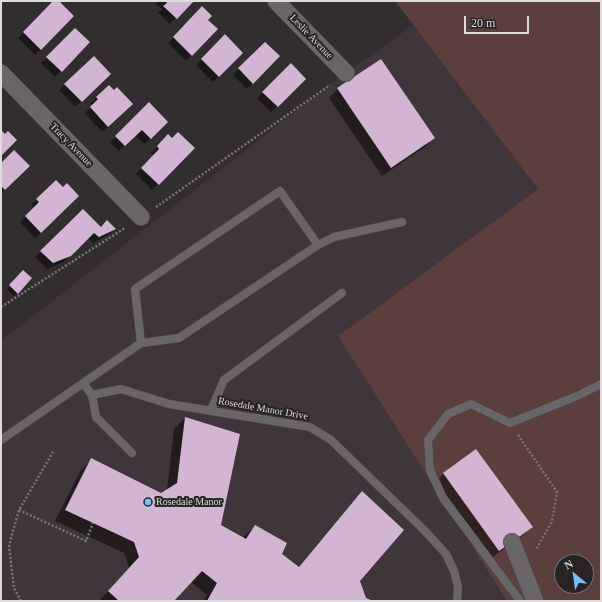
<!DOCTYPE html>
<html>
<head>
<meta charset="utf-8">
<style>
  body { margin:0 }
  #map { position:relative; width:602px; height:602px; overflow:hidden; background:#322e30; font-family:"Times New Roman",serif }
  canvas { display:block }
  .frame { position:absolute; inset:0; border:2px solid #dfdcde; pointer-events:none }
  .north { position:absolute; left:554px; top:554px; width:40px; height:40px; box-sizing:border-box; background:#282426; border:1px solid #716e70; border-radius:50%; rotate:331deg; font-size:11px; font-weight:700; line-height:16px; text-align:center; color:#dfdcde }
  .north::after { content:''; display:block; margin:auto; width:14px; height:18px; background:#75c0f6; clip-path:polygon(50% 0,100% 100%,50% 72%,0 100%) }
  .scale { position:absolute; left:464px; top:16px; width:65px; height:18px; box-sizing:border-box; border:2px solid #dfdcde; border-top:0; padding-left:5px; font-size:12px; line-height:14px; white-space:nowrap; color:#dfdcde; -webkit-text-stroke:3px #282426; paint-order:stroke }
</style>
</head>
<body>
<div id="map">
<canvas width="602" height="602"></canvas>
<div class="frame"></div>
<div class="north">N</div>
<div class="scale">20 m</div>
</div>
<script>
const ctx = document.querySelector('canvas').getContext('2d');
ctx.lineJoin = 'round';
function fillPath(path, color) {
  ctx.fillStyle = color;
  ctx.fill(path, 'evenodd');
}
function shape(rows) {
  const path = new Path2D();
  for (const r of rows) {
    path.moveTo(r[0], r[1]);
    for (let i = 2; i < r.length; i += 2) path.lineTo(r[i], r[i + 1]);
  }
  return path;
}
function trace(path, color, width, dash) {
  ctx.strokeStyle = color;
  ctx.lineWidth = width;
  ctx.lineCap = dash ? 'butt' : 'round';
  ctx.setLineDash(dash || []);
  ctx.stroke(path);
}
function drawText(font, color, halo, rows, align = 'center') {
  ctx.font = font + ' "Times New Roman",serif';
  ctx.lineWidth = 4;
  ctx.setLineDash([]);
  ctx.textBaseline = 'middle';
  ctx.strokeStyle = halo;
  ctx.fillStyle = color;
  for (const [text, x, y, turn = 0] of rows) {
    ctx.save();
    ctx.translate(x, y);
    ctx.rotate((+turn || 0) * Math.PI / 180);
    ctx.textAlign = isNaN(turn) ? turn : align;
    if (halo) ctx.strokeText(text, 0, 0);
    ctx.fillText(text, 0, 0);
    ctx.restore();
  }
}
fillPath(shape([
  [413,25,538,189,338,336,507,601,1,601,1,341,332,83]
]), '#40353b');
fillPath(shape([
  [395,1,601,1,601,601,507,601,338,336,538,189],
  [562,562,586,562,586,586,562,586]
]), '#5a3f3d');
fillPath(shape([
  [55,1,57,1,73,16,35,55,18,38],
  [158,1,193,1,170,24,158,13,162,9,156,4],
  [202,8,207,20,216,29,186,61,168,43],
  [75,29,88,42,55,77,41,63],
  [225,36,242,53,213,82,196,65],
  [265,43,279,56,247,89,233,75],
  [94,57,110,74,75,107,59,90],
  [381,60,433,138,425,147,382,176,329,98,338,89],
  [291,65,305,79,271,112,257,98],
  [109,86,131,104,102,132,85,113,93,105,91,103],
  [149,104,167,122,144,144,135,135,119,151,110,142],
  [168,136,172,139,194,148,152,190,136,174,154,155,151,153],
  [1,165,28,166,1,193],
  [56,182,63,188,78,196,35,238,20,222,34,208,31,205],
  [83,210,100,228,114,229,109,234,93,243,88,238,64,262,47,269,35,257],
  [23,271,31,278,14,296,7,289],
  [185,418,220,525,243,538,255,526,281,555,298,568,351,504,362,493,359,581,366,599,371,601,203,601,207,595,191,582,173,601,99,601,129,568,124,553,55,521,81,470,92,459,161,494,167,490,174,429],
  [476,450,532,526,523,535,490,559,435,483,443,474]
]), '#0007');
fillPath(shape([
  [53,1,59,1,74,16,41,50,23,32],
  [165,1,194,1,177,19,163,6,167,3],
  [202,6,212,16,208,20,218,29,192,56,173,37],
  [75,28,90,42,62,72,46,57],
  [225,34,243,53,219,77,201,59],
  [265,42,280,56,253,84,238,68],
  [94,56,111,74,82,102,64,84],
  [381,59,435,138,391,168,337,88],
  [291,63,306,79,278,107,262,92],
  [109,85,114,90,117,87,133,104,108,127,90,107,98,99,96,97],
  [149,102,168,122,151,139,142,130,125,146,115,136],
  [1,130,5,134,8,131,17,140,1,156],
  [178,132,195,148,159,185,141,168,159,149,157,146,168,134,172,138],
  [14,150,30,166,5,190,1,186,1,163],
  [56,180,63,187,67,183,79,196,41,233,25,216,39,202,36,199],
  [83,209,101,227,107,220,116,229,99,237,94,233,71,256,53,263,40,251],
  [23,270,32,278,18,294,9,285],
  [185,417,240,434,221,525,246,539,255,525,287,543,282,554,299,567,362,491,404,530,360,581,366,598,373,601,207,601,217,583,202,571,174,601,119,601,108,591,139,557,134,542,65,510,91,458,161,493,177,483],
  [476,449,533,527,499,551,443,473]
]), '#d1b5d3');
const service = shape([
  [141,343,135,289,280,191,318,245],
  [83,383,92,395,121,389,169,404,310,427,331,440,425,531,446,554,454,571,458,587,457,601],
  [92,395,96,417,132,453],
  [211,410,224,380,342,293],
  [1,440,141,343,179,338,318,245,334,237,402,222],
  [520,601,443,498,430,470,428,440,448,414,471,404,510,423,577,396,601,384]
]);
const minor = shape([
  [276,1,346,73],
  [1,73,141,217],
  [512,542,535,601]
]);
trace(service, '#4d494b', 9);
trace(minor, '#4d494b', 18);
trace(shape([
  [156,207,330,85],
  [1,307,125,228],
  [518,435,557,492,552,521,537,548,535,550],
  [19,510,86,541,93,523],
  [21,601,14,588,9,546,19,510,53,452]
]), '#797678', 2.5, [2, 2]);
trace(service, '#6a6568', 8);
trace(minor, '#6a6568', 17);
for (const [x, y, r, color] of [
  [148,502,4,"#75c0f6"]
]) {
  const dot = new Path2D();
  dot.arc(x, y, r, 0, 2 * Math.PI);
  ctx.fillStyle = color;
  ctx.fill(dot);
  trace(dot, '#282426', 1.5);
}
drawText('10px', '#dfdcde', '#282426', [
  ["Leslie Avenue",311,37,46],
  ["Tracy Avenue",71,145,46],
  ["Rosedale Manor Drive",263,409,10]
]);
drawText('10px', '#dfdcde', '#282426', [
  ["Rosedale Manor",156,502]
], 'left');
</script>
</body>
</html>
